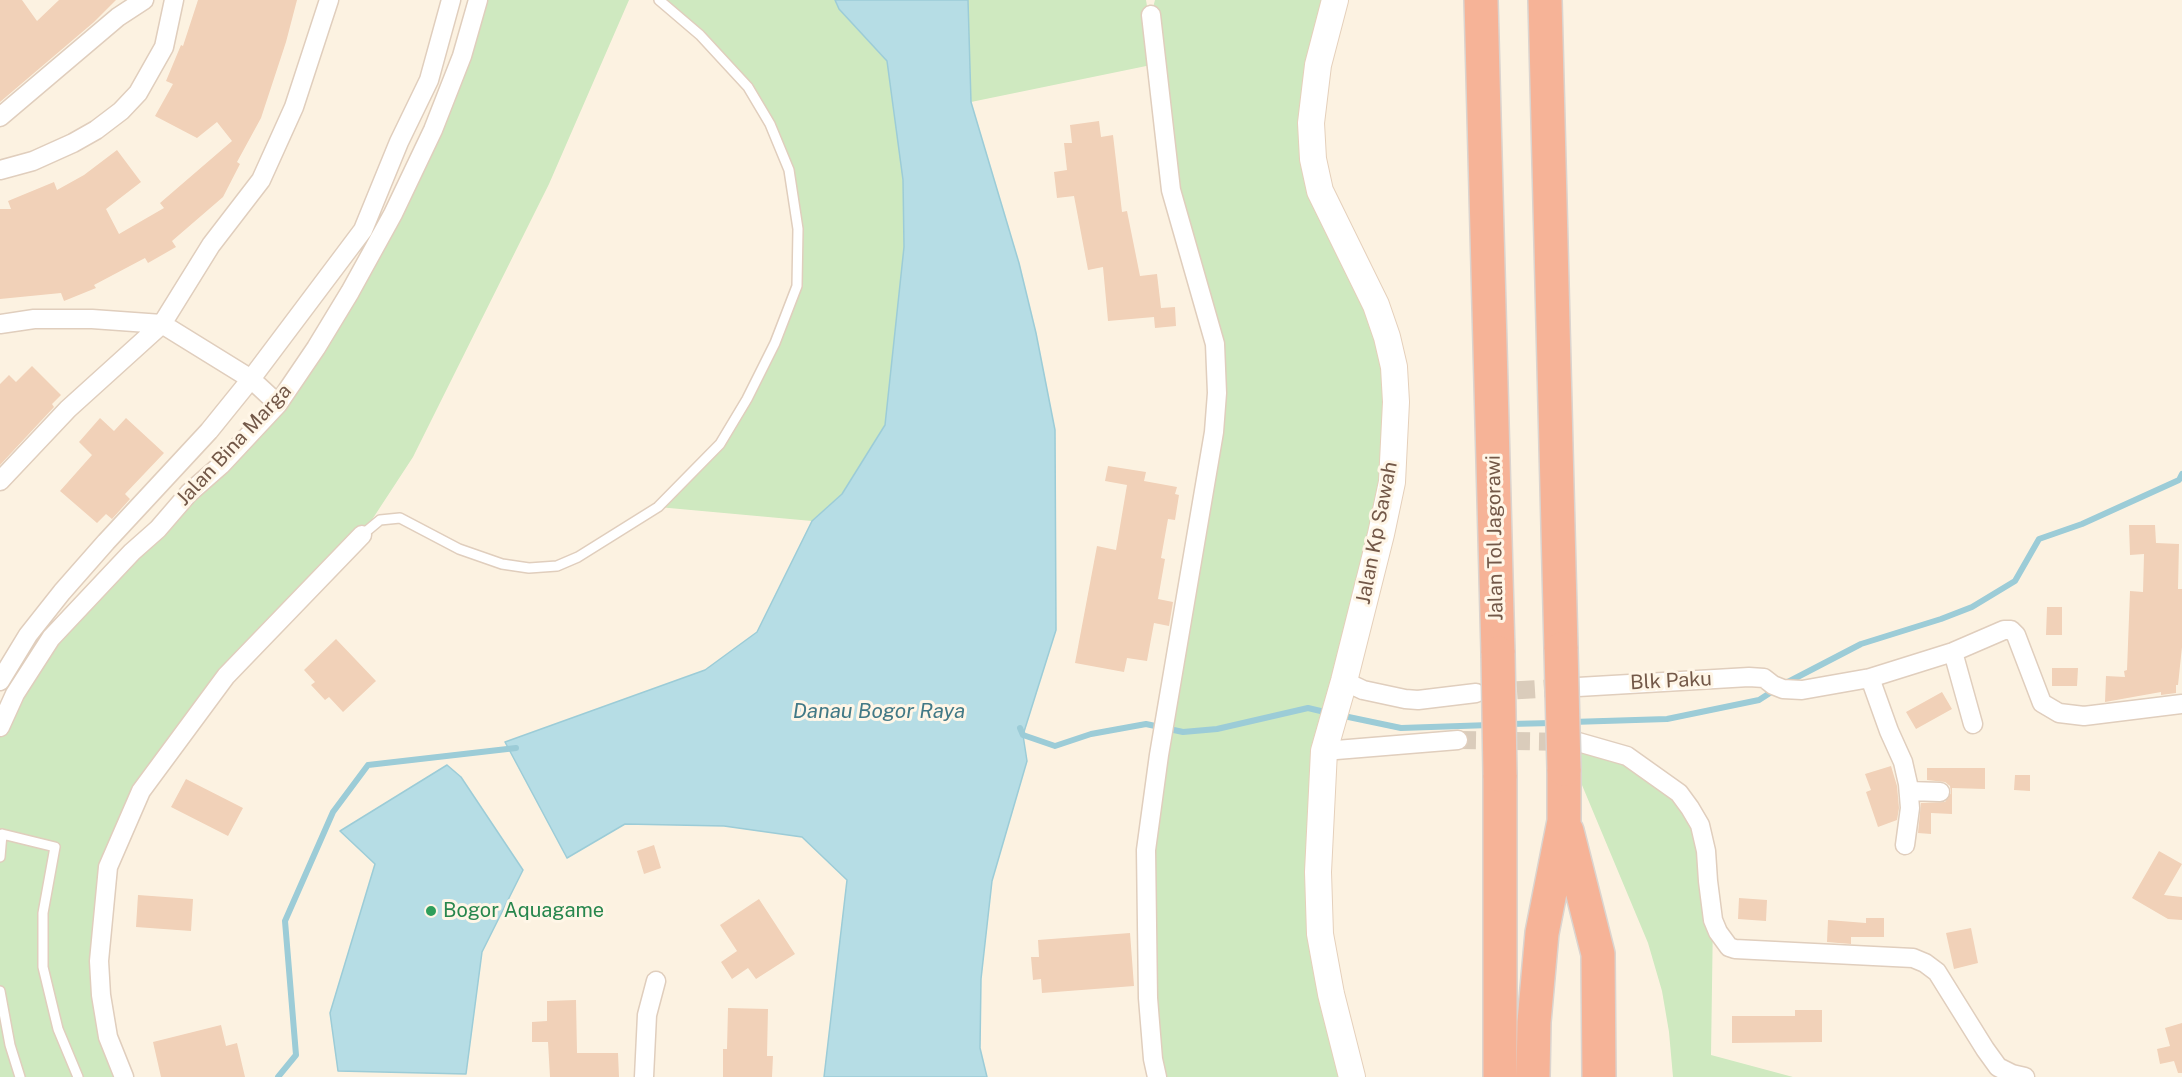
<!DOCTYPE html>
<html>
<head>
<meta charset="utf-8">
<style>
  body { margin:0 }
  canvas { display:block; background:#fcf2e1 }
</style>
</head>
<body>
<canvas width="2182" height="1077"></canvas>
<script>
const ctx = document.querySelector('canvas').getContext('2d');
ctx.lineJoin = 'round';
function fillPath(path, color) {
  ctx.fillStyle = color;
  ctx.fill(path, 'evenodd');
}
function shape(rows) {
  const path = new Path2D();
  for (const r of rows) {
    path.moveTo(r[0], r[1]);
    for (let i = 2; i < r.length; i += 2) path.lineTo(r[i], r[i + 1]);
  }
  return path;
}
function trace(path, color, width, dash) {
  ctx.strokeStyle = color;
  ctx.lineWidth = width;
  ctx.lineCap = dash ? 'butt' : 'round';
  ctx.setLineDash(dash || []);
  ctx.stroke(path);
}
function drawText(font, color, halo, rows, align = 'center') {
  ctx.font = font + ' "Public Sans",sans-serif';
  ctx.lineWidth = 6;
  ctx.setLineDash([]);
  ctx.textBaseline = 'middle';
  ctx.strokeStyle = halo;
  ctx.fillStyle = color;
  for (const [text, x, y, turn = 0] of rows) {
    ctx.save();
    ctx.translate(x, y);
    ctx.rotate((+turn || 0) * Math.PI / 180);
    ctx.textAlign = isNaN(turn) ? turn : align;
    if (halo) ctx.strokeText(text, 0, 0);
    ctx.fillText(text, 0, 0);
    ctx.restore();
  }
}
fillPath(shape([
  [477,0,629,0,549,184,413,457,362,535,180,739,108,867,99,961,124,1077,0,1077,0,727,51,638,278,404,388,223],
  [659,0,835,0,839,9,887,61,903,180,904,247,885,425,842,494,812,521,658,507,720,444,747,399,797,286,798,229,789,170,748,87],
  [968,0,1146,0,1152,36,1151,15,1155,0,1335,0,1313,159,1376,305,1396,402,1326,743,1320,935,1352,1077,1157,1077,1145,916,1217,393,1171,190,1156,64,971,102],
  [1564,742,1627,756,1700,825,1713,917,1711,1055,1793,1077,1673,1077,1669,1032,1662,991,1648,943]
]), '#cfe9c0');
const water = shape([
  [835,0,968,0,971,102,1019,263,1036,333,1055,430,1056,630,1023,735,1027,761,992,881,981,979,980,1048,987,1077,824,1077,847,880,802,837,724,826,625,824,567,858,505,742,705,670,757,632,812,521,842,494,885,425,904,247,903,180,887,61,839,9,835,0],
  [447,765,461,777,523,870,482,952,466,1074,338,1071,330,1013,375,864,340,831,447,765]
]);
fillPath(water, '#b6dde5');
trace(water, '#9cccd7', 1.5);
trace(shape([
  [1784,684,1861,644,1941,619,1972,607,2015,581,2039,539,2082,524,2179,480,2182,474],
  [1339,715,1401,728,1490,725],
  [1572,722,1667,719,1759,700,1776,689],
  [1509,724,1553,723],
  [1020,728,1023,735,1055,746,1091,734,1146,724,1183,732,1217,729,1308,708,1329,713],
  [278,1077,296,1055,285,921,333,812,368,765,516,748]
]), '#9cccd7', 6);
fillPath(shape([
  [0,0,22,0,37,21,59,0,116,0,94,22,0,102],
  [198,0,297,0,286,42,261,118,237,162,240,164,223,197,172,241,176,247,148,263,145,258,94,285,96,288,64,301,61,293,0,299,0,209,11,209,8,201,54,182,57,190,84,175,117,150,141,182,106,209,119,234,164,208,160,203,232,141,217,122,197,138,155,116,173,84,166,81,181,45,183,46],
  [1099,121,1101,137,1113,135,1122,212,1127,211,1140,276,1157,274,1161,308,1175,307,1176,326,1155,328,1154,317,1108,321,1103,267,1088,270,1074,196,1057,198,1054,172,1067,170,1064,143,1072,143,1070,125],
  [32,366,61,395,52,404,54,407,0,465,0,384,9,375,16,382],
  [100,418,114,431,126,418,164,453,125,494,130,499,112,519,106,514,97,523,60,491,92,455,79,442],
  [1108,466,1146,472,1144,481,1177,487,1175,494,1179,495,1175,520,1168,519,1161,558,1165,559,1158,599,1173,602,1169,626,1154,623,1147,661,1127,658,1124,672,1075,663,1097,546,1116,550,1127,485,1105,481],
  [2129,525,2155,525,2156,543,2179,544,2178,589,2182,589,2182,647,2178,685,2176,685,2176,693,2161,695,2161,692,2105,702,2106,676,2125,677,2124,671,2127,670,2130,591,2143,592,2144,554,2130,555],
  [2047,607,2062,607,2062,635,2046,635],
  [336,639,376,681,343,712,329,697,325,700,311,685,315,682,304,670],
  [2052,668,2078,668,2077,686,2052,686],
  [1942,692,1952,709,1916,729,1906,712],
  [1891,766,1897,786,1899,808,1897,820,1878,827,1866,792,1871,790,1865,774],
  [1927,768,1985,768,1985,789,1952,788,1952,814,1931,813,1931,834,1918,833,1921,803,1945,802,1951,793,1950,786,1945,782,1927,780],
  [2015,775,2030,775,2030,791,2014,790],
  [186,779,243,808,228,836,171,807],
  [654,845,661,868,644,874,637,851],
  [2159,851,2182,864,2164,895,2182,897,2182,920,2168,919,2132,898],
  [138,895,193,899,191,931,136,927],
  [1739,898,1767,900,1766,921,1738,919],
  [759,899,795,954,756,979,748,968,732,979,721,962,737,951,720,925],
  [1866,918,1884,918,1884,937,1851,937,1851,944,1827,942,1828,920,1866,923],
  [1971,928,1978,963,1954,969,1946,933],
  [1130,933,1134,986,1042,993,1041,979,1033,980,1031,957,1039,957,1038,940],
  [576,1000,577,1053,618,1053,619,1077,550,1077,548,1042,532,1042,532,1022,547,1021,547,1001],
  [728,1008,768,1009,767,1056,773,1056,772,1077,723,1077,723,1049,727,1049],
  [1795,1010,1822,1010,1822,1042,1732,1043,1732,1016,1795,1016],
  [2182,1023,2182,1073,2178,1073,2174,1061,2160,1064,2157,1049,2170,1046,2165,1028],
  [221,1025,226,1046,237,1043,245,1077,161,1077,153,1042]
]), '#f1d1b8');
trace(shape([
  [1490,692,1570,687],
  [1458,740,1570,742]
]), '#daccbb', 18, [18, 9]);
const lane = shape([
  [362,535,380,520,400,518,459,549,502,564,529,568,557,566,578,557,658,507,720,444,747,399,775,343,797,286,798,229,789,170,770,124,748,87,700,35,659,0],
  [0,857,2,834,55,847,43,913,43,967,58,1029,78,1077],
  [0,991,10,1045,20,1077]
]);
const street = shape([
  [1151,15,1171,190,1215,344,1217,393,1214,432,1159,755,1146,850,1148,998,1153,1059,1157,1077],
  [0,117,118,17,144,0],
  [0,170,33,161,73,143,96,130,121,111,138,93,164,47,174,0],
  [0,324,34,319,92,319,162,324,251,379,278,404],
  [0,481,68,409,162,324,211,245,261,180,294,107,329,0],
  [1953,652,1973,724],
  [1870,678,1889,731,1903,762,1908,784,1910,808,1905,845],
  [0,681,28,635,62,592,106,542,209,431,251,379,363,230,399,142,429,80,451,0],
  [1344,681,1363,690,1405,699,1418,700,1476,693],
  [1578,687,1749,677,1764,678,1773,685,1783,689,1802,690,1870,678,1953,652,2004,630,2011,630,2016,635,2042,703,2059,713,2084,716,2182,704],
  [0,727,15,694,51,638,132,552,158,529,189,493,221,465,278,404,316,348,350,292,393,214,433,130,462,56,478,0],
  [1578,742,1627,756,1679,793,1690,808,1700,825,1706,851,1708,881,1713,920,1718,932,1729,947,1735,949,1913,958,1925,963,1937,972,1985,1049,1998,1067,2012,1074,2025,1077],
  [1324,751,1458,740],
  [1909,791,1940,792],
  [124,1077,108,1037,101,995,99,961,108,867,141,791,226,676,362,535],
  [644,1077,647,1015,656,981]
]);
const secondary = shape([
  [1335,0,1318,65,1311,123,1313,159,1320,191,1376,305,1387,337,1394,367,1396,402,1392,482,1381,534,1344,681,1324,751,1318,872,1320,934,1331,994,1352,1077]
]);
const highway = shape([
  [1481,0,1498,653],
  [1545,0,1561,649],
  [1567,831,1598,954,1599,1077],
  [1500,1077,1500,775],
  [1533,1077,1534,1022,1542,933,1564,821,1564,769]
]);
trace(lane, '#e0cebd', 12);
trace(street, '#e0cebd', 21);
trace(secondary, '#e5d0bb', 28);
trace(highway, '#dbd4cf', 36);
trace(lane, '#fff', 9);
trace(street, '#fff', 18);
trace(secondary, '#fff', 26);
trace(highway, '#f6b397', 33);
const highwayBridge = shape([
  [1561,649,1564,769],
  [1498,653,1500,775]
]);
trace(highwayBridge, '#dbd4cf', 36, []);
trace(highwayBridge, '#f6b397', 33);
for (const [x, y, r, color] of [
  [431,911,6,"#2e9e5b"]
]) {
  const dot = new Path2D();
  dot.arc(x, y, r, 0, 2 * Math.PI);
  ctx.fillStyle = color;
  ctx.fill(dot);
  trace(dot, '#fff6e7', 2);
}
drawText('20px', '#735848', '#fff6e7', [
  ["Jalan Bina Marga",234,445,-47],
  ["Jalan Kp Sawah",1377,533,-79],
  ["Jalan Tol Jagorawi",1495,538,-91],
  ["Blk Paku",1671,681,-3]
]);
drawText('20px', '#27864d', '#fff6e7', [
  ["Bogor Aquagame",443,911]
], 'left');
drawText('italic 21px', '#427986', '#fff6e7', [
  ["Danau Bogor Raya",879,712]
]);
</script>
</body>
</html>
